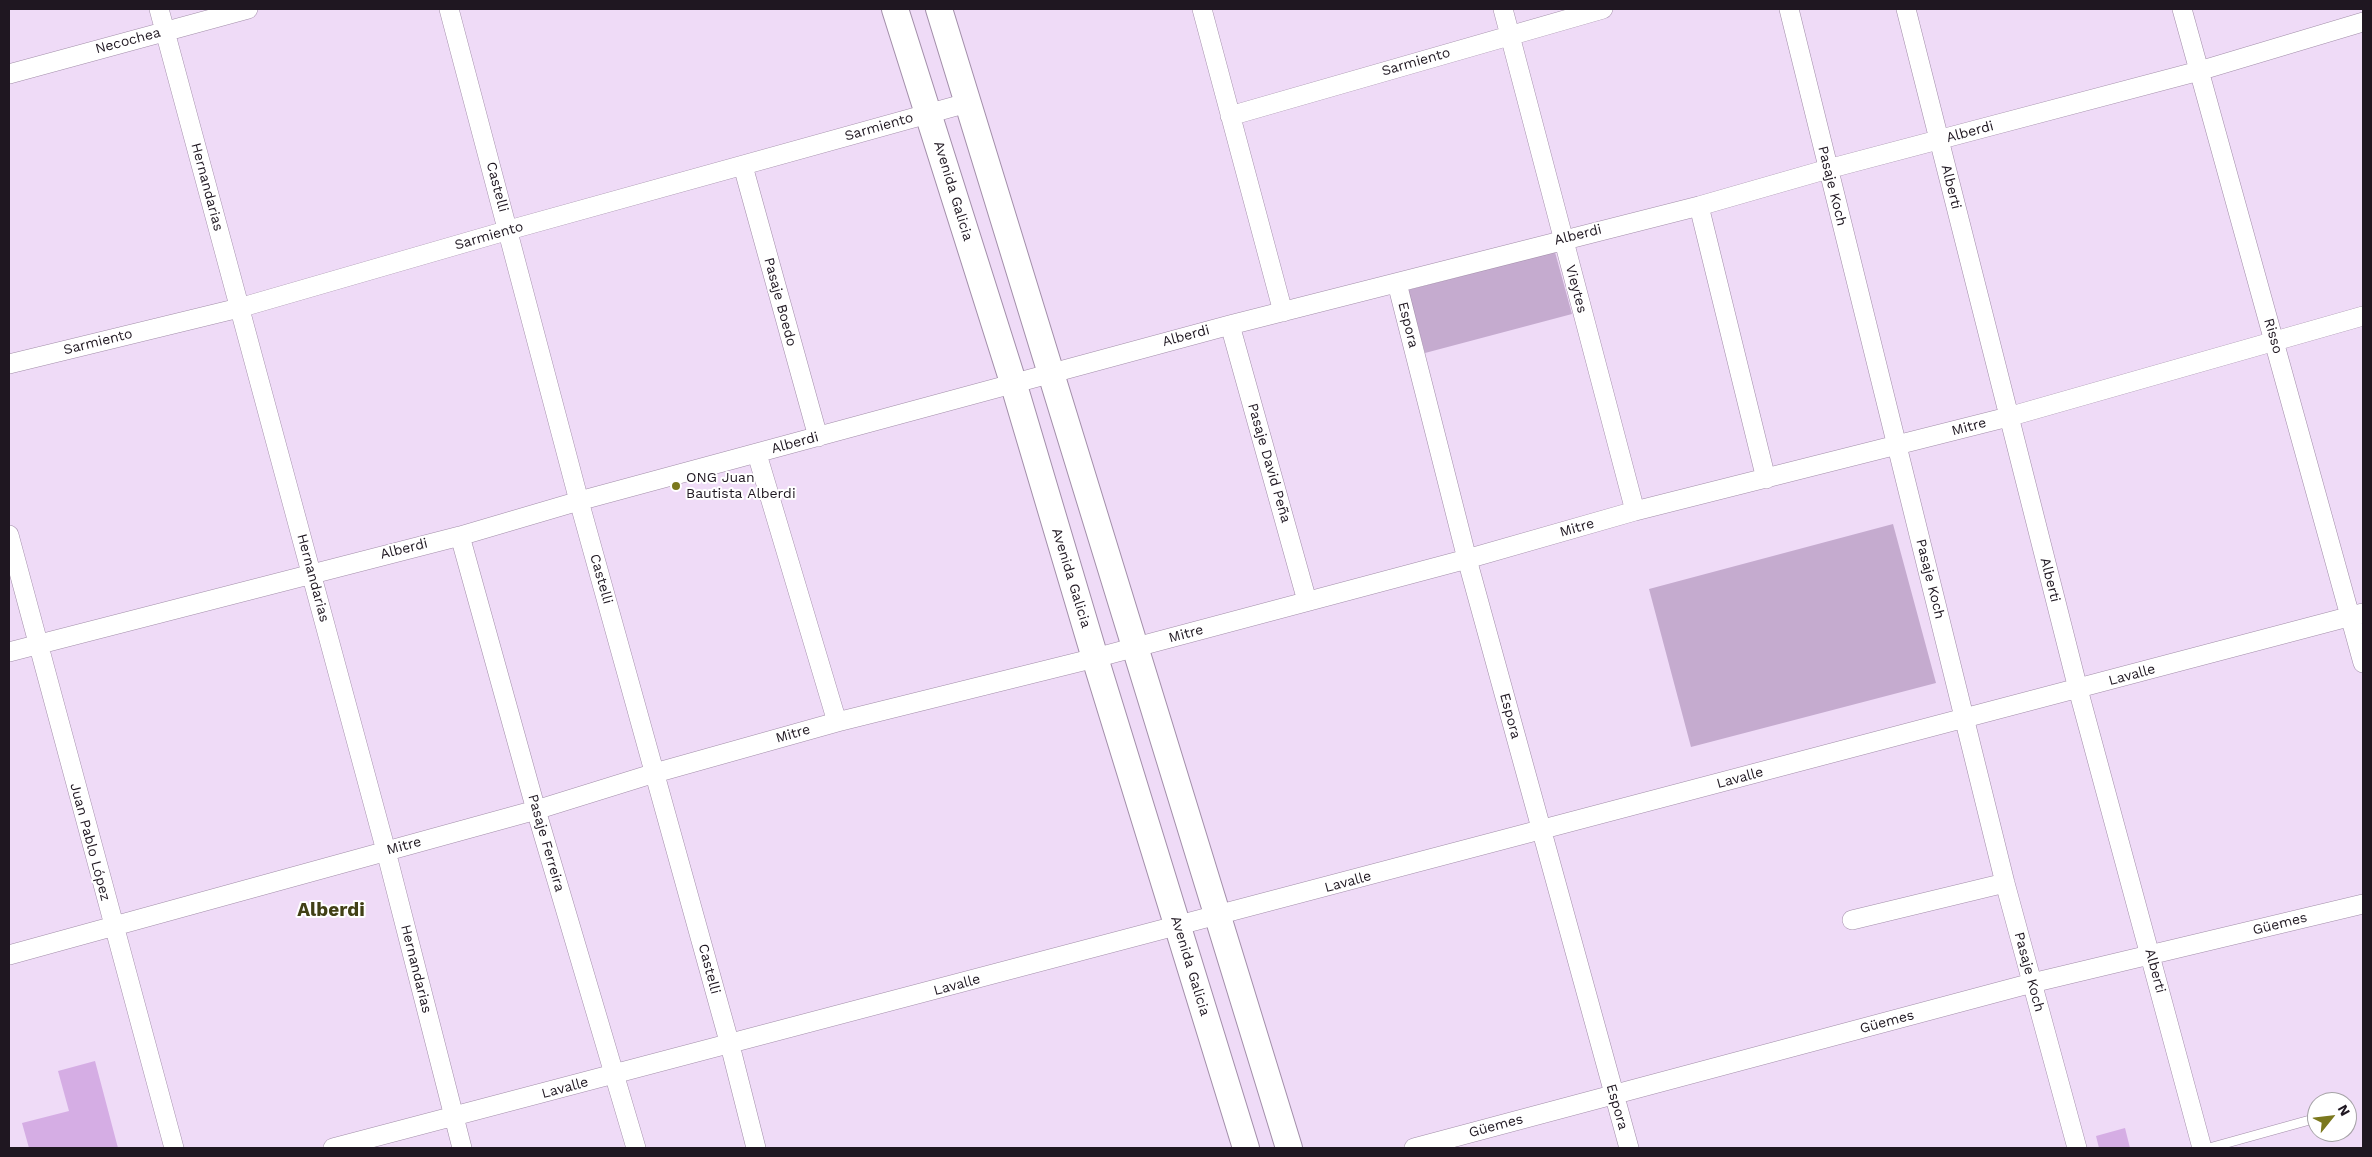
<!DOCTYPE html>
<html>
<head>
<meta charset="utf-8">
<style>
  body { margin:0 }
  #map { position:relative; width:2372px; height:1157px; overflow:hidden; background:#efdbf7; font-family:"Work Sans",sans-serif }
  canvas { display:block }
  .frame { position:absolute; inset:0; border:10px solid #1f1721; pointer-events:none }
  .north { position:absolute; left:2307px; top:1092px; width:50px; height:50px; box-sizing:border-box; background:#fff; border:1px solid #a5a2a6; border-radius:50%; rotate:61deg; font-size:14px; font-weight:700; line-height:20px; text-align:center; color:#1f1721 }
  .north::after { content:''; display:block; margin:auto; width:18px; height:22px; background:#7b781d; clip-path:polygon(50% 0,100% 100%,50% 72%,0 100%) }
</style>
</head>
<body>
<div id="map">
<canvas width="2372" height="1157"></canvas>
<div class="frame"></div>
<div class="north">N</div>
</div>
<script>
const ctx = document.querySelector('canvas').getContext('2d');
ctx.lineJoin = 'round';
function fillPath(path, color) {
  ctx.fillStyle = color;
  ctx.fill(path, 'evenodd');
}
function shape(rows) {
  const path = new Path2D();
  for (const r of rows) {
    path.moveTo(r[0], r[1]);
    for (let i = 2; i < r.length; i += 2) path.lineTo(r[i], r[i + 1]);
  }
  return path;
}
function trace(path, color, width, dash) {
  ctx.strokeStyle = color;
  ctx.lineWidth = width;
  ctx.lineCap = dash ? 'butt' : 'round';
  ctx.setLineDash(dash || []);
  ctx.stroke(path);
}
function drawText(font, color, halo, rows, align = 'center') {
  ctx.font = font + ' "Work Sans",sans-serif';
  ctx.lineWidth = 4;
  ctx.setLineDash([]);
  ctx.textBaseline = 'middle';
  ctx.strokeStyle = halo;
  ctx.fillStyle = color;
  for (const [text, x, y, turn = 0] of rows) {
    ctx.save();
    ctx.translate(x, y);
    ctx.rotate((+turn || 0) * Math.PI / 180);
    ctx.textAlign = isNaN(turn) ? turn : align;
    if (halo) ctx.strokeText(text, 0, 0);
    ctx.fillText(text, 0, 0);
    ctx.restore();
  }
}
fillPath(shape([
  [1555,252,1572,314,1425,353,1408,290],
  [1893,524,1936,683,1691,747,1649,589]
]), '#c5abcf');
fillPath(shape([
  [95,1061,118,1148,29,1148,22,1123,69,1111,58,1071],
  [2125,1128,2130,1148,2099,1148,2096,1136]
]), '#d5ade4');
const lane = shape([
  [2209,1148,2317,1118]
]);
const street = shape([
  [159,9,386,851,462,1148],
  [449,9,579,501,730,1045,756,1148],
  [1202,9,1283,312],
  [1503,9,1635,511],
  [1789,9,2005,883,2077,1148],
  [1906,9,2078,689,2202,1148],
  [2182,9,2363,663],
  [9,74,248,9],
  [1230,116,1603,9],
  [743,166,818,437],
  [1699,206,1766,479],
  [1397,283,1467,559,1629,1148],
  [1230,325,1307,601],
  [9,364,239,308,509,230,967,103],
  [757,454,837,722],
  [9,535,174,1148],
  [460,536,536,810,636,1148],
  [9,652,460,536,579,501,1230,325,1699,206,1828,169,2199,71,2363,22],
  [1852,920,2005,883],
  [9,955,536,810,655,773,837,722,1095,658,1467,559,1635,511,2008,417,2363,316],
  [333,1148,2363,613],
  [1414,1148,2032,983,2363,904]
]);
const secondary = shape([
  [895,9,1013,382,1095,658,1246,1148],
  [939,9,1289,1148]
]);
trace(lane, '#a28ea9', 10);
trace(street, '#a28ea9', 20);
trace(secondary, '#a28ea9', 28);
trace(lane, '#fff', 9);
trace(street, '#fff', 19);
trace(secondary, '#fff', 26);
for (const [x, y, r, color] of [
  [676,486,5,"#7b781d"]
]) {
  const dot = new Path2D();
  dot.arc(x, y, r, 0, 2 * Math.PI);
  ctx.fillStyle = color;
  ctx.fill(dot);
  trace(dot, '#fff', 2);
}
drawText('14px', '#1f1721', '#fff', [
  ["Necochea",128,41,-15],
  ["Sarmiento",1416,62,-16],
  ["Sarmiento",879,127,-16],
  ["Alberdi",1970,132,-15],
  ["Pasaje Koch",1832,186,76],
  ["Hernandarias",207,187,75],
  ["Castelli",497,187,75],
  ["Alberti",1951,187,76],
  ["Avenida Galicia",953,191,73],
  ["Alberdi",1578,235,-14],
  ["Sarmiento",489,236,-16],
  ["Vieytes",1576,289,75],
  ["Pasaje Boedo",780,302,75],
  ["Espora",1408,325,76],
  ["Alberdi",1186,336,-15],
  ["Risso",2273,336,74],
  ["Sarmiento",98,342,-14],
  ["Mitre",1969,427,-15],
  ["Alberdi",795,443,-15],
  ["Pasaje David Peña",1269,463,74],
  ["Mitre",1577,528,-16],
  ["Alberdi",404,549,-14],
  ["Hernandarias",313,578,75],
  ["Avenida Galicia",1071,578,73],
  ["Castelli",601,579,74],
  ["Pasaje Koch",1930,579,76],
  ["Alberti",2050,580,76],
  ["Mitre",1186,634,-15],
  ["Lavalle",2132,675,-15],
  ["Espora",1510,716,75],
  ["Mitre",793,734,-16],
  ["Lavalle",1740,778,-15],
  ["Juan Pablo López",90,842,75],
  ["Pasaje Ferreira",546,843,74],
  ["Mitre",404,846,-15],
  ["Lavalle",1348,882,-15],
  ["Güemes",2280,924,-14],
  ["Avenida Galicia",1190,966,73],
  ["Hernandarias",416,969,76],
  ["Castelli",709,969,75],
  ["Alberti",2155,971,75],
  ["Pasaje Koch",2029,972,75],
  ["Lavalle",957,985,-15],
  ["Güemes",1887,1022,-15],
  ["Lavalle",565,1088,-15],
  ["Espora",1617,1107,74],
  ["Güemes",1496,1126,-15]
]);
drawText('14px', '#1f1721', '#fff', [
  ["ONG Juan",686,478],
  ["Bautista Alberdi",686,494]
], 'left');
drawText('bold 19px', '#414016', '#fff', [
  ["Alberdi",331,910]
]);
</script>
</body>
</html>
